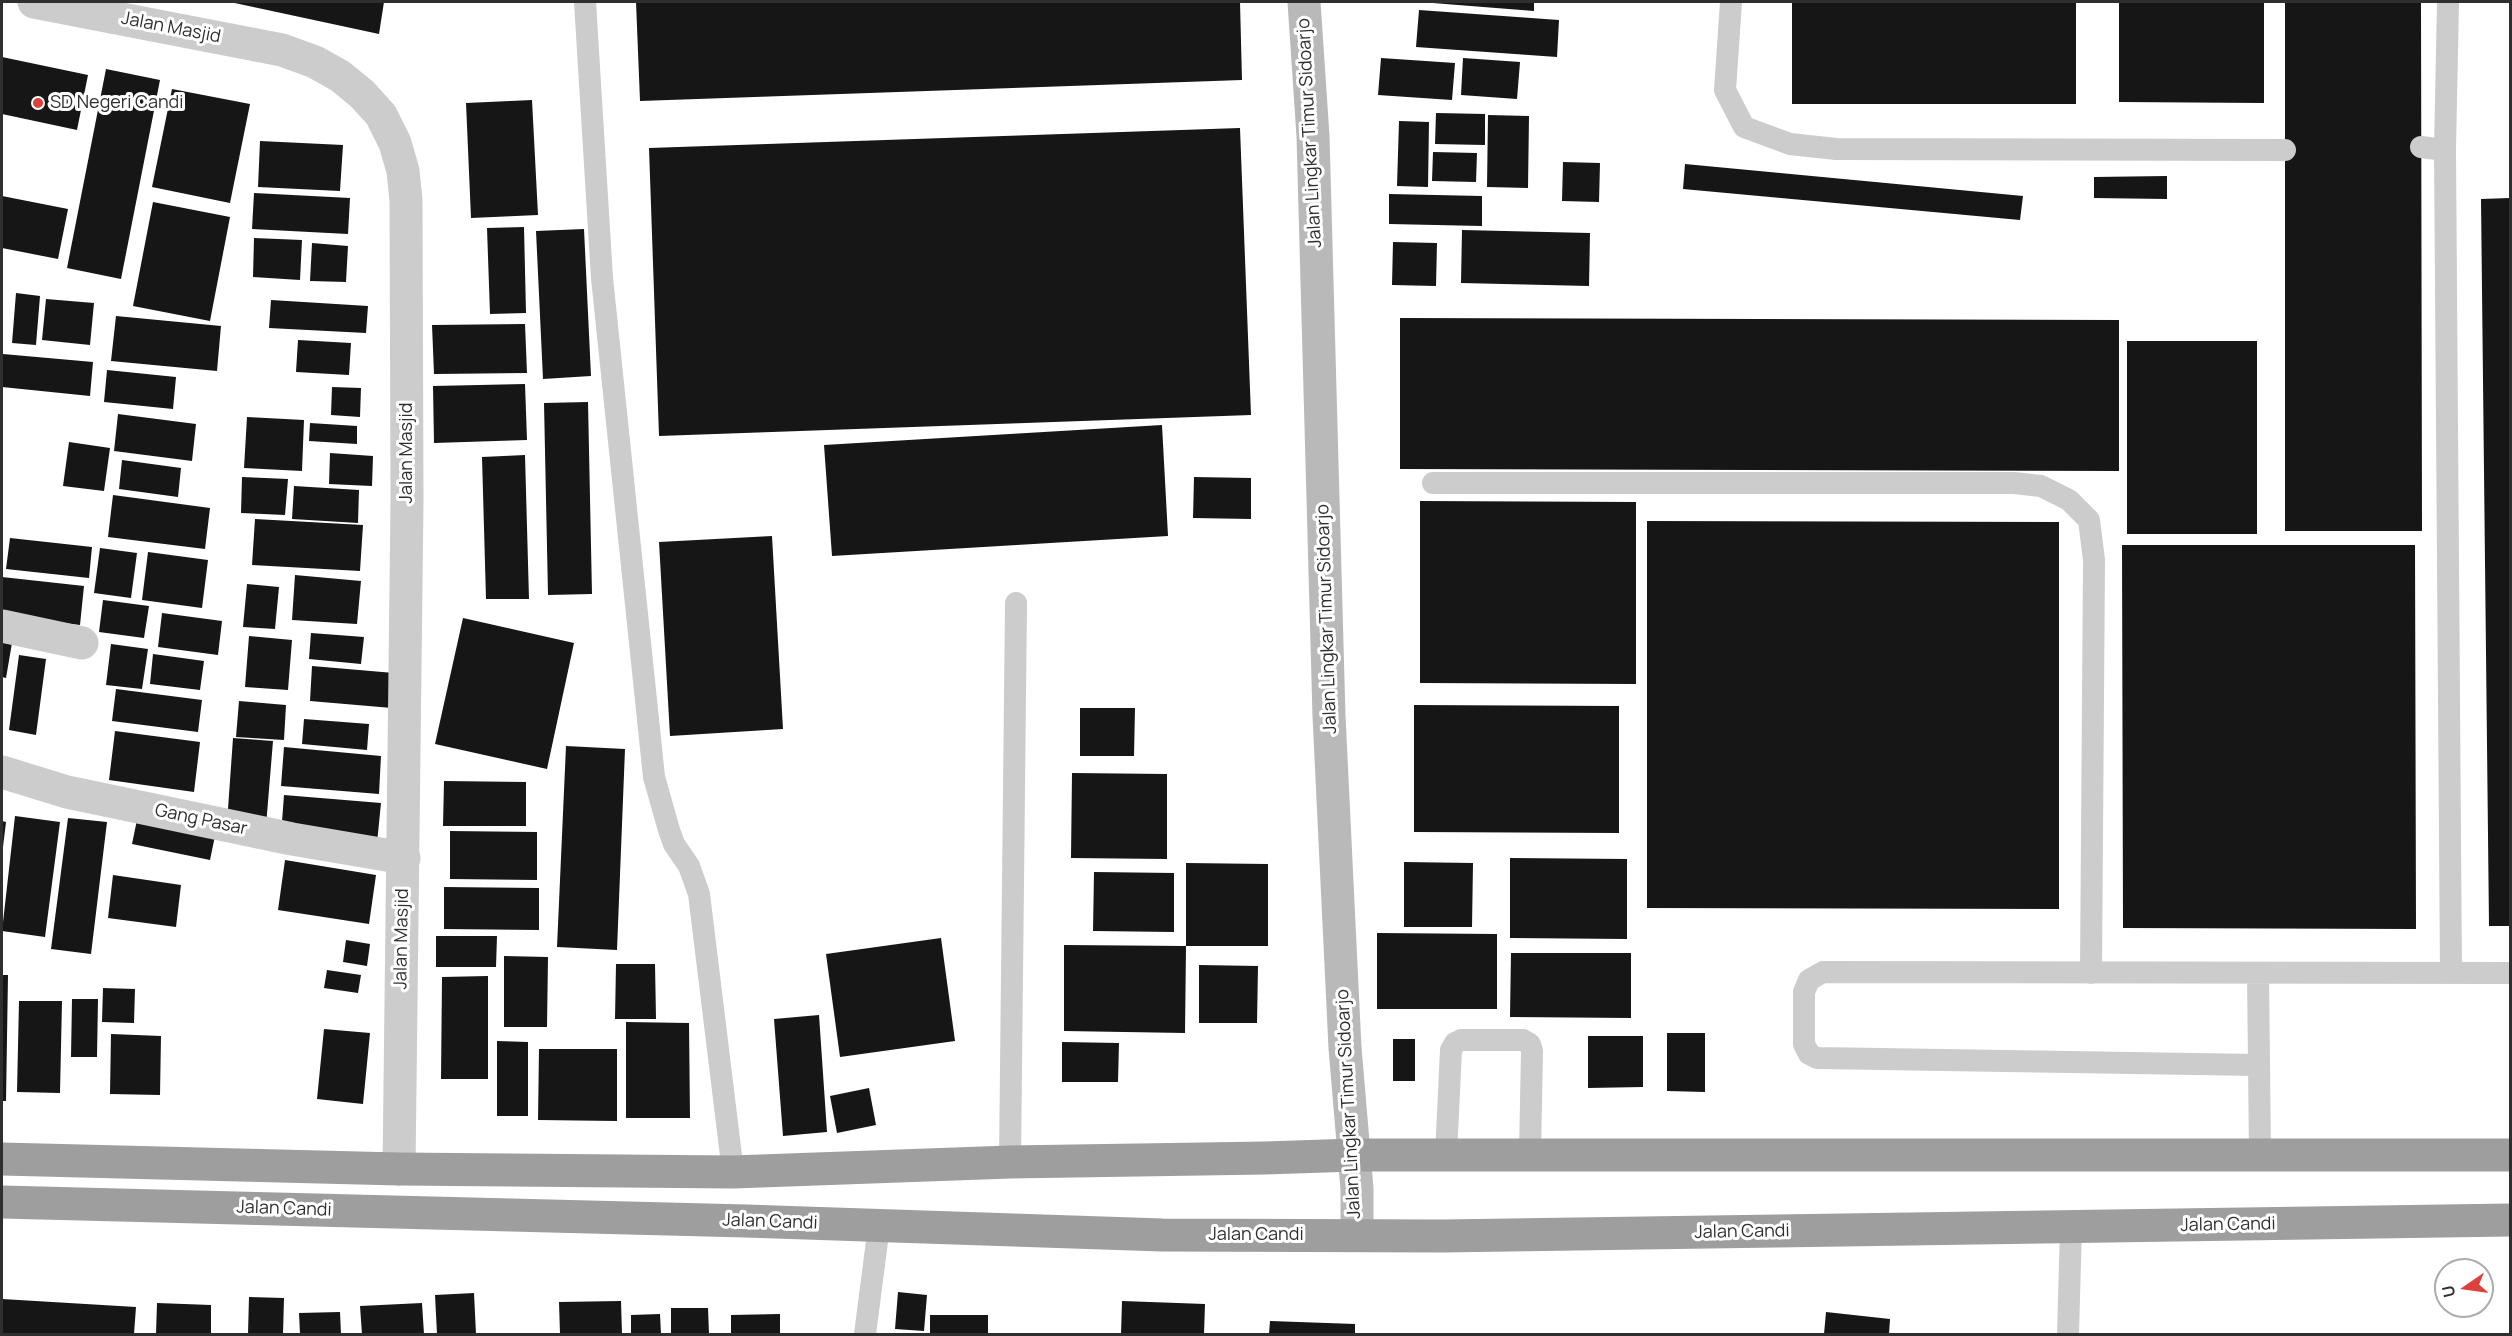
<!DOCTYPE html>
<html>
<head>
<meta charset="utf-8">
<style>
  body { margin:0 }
  #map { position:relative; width:2512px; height:1336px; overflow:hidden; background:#fff; font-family:Manrope,sans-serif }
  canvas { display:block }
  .frame { position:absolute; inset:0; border:3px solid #2f2f2f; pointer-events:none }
  .north { position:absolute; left:2434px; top:1258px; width:60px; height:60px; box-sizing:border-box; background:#fff; border:2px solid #acacac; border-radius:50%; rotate:257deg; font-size:16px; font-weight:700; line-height:24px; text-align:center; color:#2f2f2f }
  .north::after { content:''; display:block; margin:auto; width:21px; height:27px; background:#dd413b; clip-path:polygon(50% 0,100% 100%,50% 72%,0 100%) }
</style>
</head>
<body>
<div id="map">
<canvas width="2512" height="1336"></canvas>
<div class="frame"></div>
<div class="north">U</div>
</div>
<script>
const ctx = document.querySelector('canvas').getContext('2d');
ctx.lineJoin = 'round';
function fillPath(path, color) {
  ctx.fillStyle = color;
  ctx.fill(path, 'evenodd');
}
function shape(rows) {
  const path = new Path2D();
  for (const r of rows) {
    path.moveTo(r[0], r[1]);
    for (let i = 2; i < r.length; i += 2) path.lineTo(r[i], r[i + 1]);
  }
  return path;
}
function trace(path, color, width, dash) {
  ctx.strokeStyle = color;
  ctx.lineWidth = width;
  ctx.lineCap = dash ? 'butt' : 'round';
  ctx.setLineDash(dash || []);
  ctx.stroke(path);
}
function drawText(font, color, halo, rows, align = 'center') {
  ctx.font = font + ' Manrope,sans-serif';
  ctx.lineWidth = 6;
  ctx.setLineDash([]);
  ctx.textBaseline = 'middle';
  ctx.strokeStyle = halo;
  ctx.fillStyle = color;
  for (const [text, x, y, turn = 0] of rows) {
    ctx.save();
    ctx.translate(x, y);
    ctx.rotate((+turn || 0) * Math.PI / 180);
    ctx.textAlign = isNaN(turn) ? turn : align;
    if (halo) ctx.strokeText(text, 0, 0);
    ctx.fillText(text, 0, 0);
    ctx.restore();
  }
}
fillPath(shape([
  [230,2,384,2,379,34],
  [636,2,1240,2,1242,80,640,101],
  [1420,2,1534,2,1534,11],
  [1792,2,2076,2,2076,104,1792,104],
  [2119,2,2264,2,2264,103,2119,102],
  [2285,2,2421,2,2422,531,2285,531],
  [1419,10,1559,20,1557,57,1416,47],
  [2,57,88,75,77,130,2,114],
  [1381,58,1455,63,1452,100,1378,95],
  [1463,58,1520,62,1517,99,1461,95],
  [106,69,160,80,121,279,67,268],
  [172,89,250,104,230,203,152,187],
  [532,100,538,215,471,218,466,103],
  [1436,113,1485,114,1485,145,1435,144],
  [1488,115,1529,116,1528,188,1487,187],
  [1399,121,1429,122,1428,187,1397,186],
  [1240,128,1251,415,659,436,649,148],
  [260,141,343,145,340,191,258,187],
  [1433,152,1477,153,1476,182,1432,181],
  [1563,162,1600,163,1599,202,1562,201],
  [1685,164,2023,196,2020,220,1683,189],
  [2167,176,2167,199,2094,198,2094,177],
  [254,193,350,198,348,234,252,229],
  [1389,194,1482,196,1482,226,1389,224],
  [2,196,68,209,58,259,2,248],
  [2510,198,2510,926,2489,926,2481,199],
  [153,202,230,217,210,321,133,306],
  [524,227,526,313,490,314,487,228],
  [584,229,591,376,543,379,536,231],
  [1462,230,1590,233,1589,286,1461,283],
  [254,238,302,240,300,280,253,277],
  [1393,242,1437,243,1436,286,1392,285],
  [312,243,348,246,346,282,310,281],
  [16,293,40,296,36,345,12,343],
  [46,299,94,303,90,345,42,340],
  [271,300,368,306,366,333,269,328],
  [116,316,221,326,217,371,111,361],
  [1400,318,2119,320,2119,471,1400,469],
  [525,324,527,373,434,374,432,325],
  [298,340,351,343,349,375,296,372],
  [2127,341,2257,341,2257,534,2127,534],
  [3,354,93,362,90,396,2,387],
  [107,370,176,377,173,409,104,402],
  [525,384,527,440,434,443,433,386],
  [332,387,361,388,360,417,331,415],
  [588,402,592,594,548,595,544,403],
  [118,414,196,424,192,461,114,451],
  [247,417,304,420,302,471,244,468],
  [310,423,357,426,357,444,309,441],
  [1162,425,1168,536,832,556,824,445],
  [69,442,110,448,104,491,63,486],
  [330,453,373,456,372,486,329,484],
  [525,455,529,599,486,599,482,457],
  [122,460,181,468,178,497,119,489],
  [242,477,288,479,285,515,241,513],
  [1194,477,1251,478,1251,519,1193,518],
  [294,486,359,490,358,523,292,519],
  [113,495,210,508,205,549,108,537],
  [1420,501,1636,502,1636,684,1420,683],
  [255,519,363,525,360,571,252,565],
  [1647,521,2059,522,2059,909,1647,908],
  [772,536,783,729,670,736,659,542],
  [10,538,92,547,89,578,6,569],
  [2122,545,2415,545,2416,929,2123,928],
  [100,548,137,553,131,598,94,593],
  [148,552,208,560,202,608,142,600],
  [295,575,361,581,357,624,292,620],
  [2,577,84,586,80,625,2,616],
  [247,584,279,587,275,629,243,627],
  [103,600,149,606,144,638,99,632],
  [162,613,222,621,218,655,158,647],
  [463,618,574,643,547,769,435,744],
  [311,633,364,637,361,664,309,659],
  [249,636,292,640,288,690,245,687],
  [2,642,12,643,6,678,2,677],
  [111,644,148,649,142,689,106,685],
  [153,654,204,661,200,690,150,684],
  [19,655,46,659,36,735,9,730],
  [312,666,394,673,392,708,310,701],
  [116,689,202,700,198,732,112,721],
  [239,701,286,705,284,740,236,737],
  [1414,705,1619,706,1619,833,1414,832],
  [1080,708,1135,708,1134,756,1080,756],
  [304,719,369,724,367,750,302,744],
  [115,731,200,742,194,792,109,780],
  [233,738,273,741,266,826,227,823],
  [566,746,625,749,617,950,557,947],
  [284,747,381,756,379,794,281,786],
  [1072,773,1167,774,1167,859,1071,858],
  [444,781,526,782,526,826,443,826],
  [284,795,381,803,377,843,281,835],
  [138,815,216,831,210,860,132,844],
  [15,816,60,822,45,937,2,931],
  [68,818,107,822,91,954,51,949],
  [2,821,6,822,3,847,2,847],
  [450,831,537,832,537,880,450,879],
  [1510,858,1627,859,1627,939,1510,938],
  [285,860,376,875,369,924,278,910],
  [1404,862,1473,863,1472,927,1404,927],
  [1186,863,1268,864,1268,946,1186,946],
  [1094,872,1174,873,1174,932,1093,931],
  [113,875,181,885,176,927,108,918],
  [444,887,539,888,539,930,444,929],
  [1377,933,1497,934,1497,1009,1377,1009],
  [436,936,497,936,496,967,436,967],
  [941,938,955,1041,840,1057,826,954],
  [346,940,370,944,367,966,343,962],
  [1064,945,1186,946,1185,1033,1064,1031],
  [1511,953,1631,953,1631,1018,1510,1017],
  [504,956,548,957,547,1027,504,1027],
  [616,964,655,964,656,1019,615,1019],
  [1199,965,1258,966,1257,1023,1199,1023],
  [327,970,361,975,358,993,324,988],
  [2,975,8,975,6,1101,2,1101],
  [488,976,488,1079,441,1079,442,977],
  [103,988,135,989,134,1023,102,1022],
  [72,999,98,999,97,1057,71,1057],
  [19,1001,62,1001,60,1093,17,1092],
  [819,1015,827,1132,783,1136,774,1019],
  [626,1022,689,1023,690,1118,626,1118],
  [324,1029,370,1033,363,1104,317,1099],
  [1667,1033,1705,1033,1705,1092,1667,1091],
  [111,1034,161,1036,160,1095,110,1094],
  [1588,1036,1643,1036,1643,1087,1588,1088],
  [1393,1039,1415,1039,1415,1081,1393,1081],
  [497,1041,528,1042,528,1116,497,1116],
  [1062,1042,1119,1043,1118,1082,1062,1082],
  [539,1049,617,1049,617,1121,538,1120],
  [869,1088,876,1125,837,1133,830,1096],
  [898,1292,927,1295,924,1331,895,1329],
  [474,1293,476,1334,437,1334,435,1295],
  [249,1297,284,1298,283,1334,248,1334],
  [2,1299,136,1307,134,1334,2,1334],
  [621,1301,622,1334,560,1334,559,1302],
  [1122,1301,1205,1304,1204,1334,1121,1334],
  [157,1303,211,1305,211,1334,156,1334],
  [422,1303,424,1334,362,1334,360,1306],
  [671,1308,708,1308,709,1334,671,1334],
  [340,1312,341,1334,300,1334,299,1313],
  [1826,1312,1890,1319,1889,1334,1824,1334],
  [660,1314,661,1334,631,1334,631,1315],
  [780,1314,780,1334,731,1334,731,1315],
  [930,1315,988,1315,988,1334,930,1334],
  [1270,1321,1355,1324,1355,1334,1269,1334]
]), '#161616');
trace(shape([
  [585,2,602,278,654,777,669,830,674,844,689,866,699,894,733,1172],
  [1731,2,1725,90,1744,127,1790,144,1836,149,2285,150],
  [2448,2,2445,150,2451,973],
  [2421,147,2445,150],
  [1433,483,2014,483,2041,486,2069,500,2089,520,2094,560,2091,973],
  [2258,973,2260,1154],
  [2258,1065,1817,1058,1809,1054,1804,1044,1804,992,1809,980,1823,972,2510,973],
  [1446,1155,1451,1050,1455,1043,1461,1040,1523,1040,1530,1044,1532,1051,1530,1154],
  [1010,1162,1016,603],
  [865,1334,879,1226],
  [2068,1334,2071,1227]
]), '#ccc', 22);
trace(shape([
  [2,626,82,643],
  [2,772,67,792,292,839,404,858]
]), '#ccc', 33);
trace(shape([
  [34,2,282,50,315,62,340,76,362,94,381,115,395,143,403,171,406,200,407,501,399,1169]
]), '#ccc', 33);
trace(shape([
  [1304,2,1313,136,1329,716,1345,1048,1357,1189,1357,1235]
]), '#b9b9b9', 33);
trace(shape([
  [2,1159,399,1169,733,1172,1010,1162,1265,1158,1355,1155,2510,1155],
  [2,1202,746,1221,1162,1235,1443,1236,2510,1220]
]), '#9e9e9e', 33);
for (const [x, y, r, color] of [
  [38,103,6,"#dd413b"]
]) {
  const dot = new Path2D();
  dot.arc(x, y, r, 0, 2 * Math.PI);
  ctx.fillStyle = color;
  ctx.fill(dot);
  trace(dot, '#fff', 2);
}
drawText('18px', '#2f2f2f', '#fff', [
  ["Jalan Masjid",171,28,11],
  ["Jalan Lingkar Timur Sidoarjo",1310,133,-93],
  ["Jalan Masjid",407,453,-90],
  ["Jalan Lingkar Timur Sidoarjo",1327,619,-92],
  ["Gang Pasar",201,820,12],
  ["Jalan Masjid",402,939,-89],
  ["Jalan Lingkar Timur Sidoarjo",1349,1104,-93],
  ["Jalan Candi",284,1209,2],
  ["Jalan Candi",770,1222,2],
  ["Jalan Candi",2228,1225,-1],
  ["Jalan Candi",1742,1232,-1],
  ["Jalan Candi",1256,1235]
]);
drawText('18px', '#2f2f2f', '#fff', [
  ["SD Negeri Candi",50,103]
], 'left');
</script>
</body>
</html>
